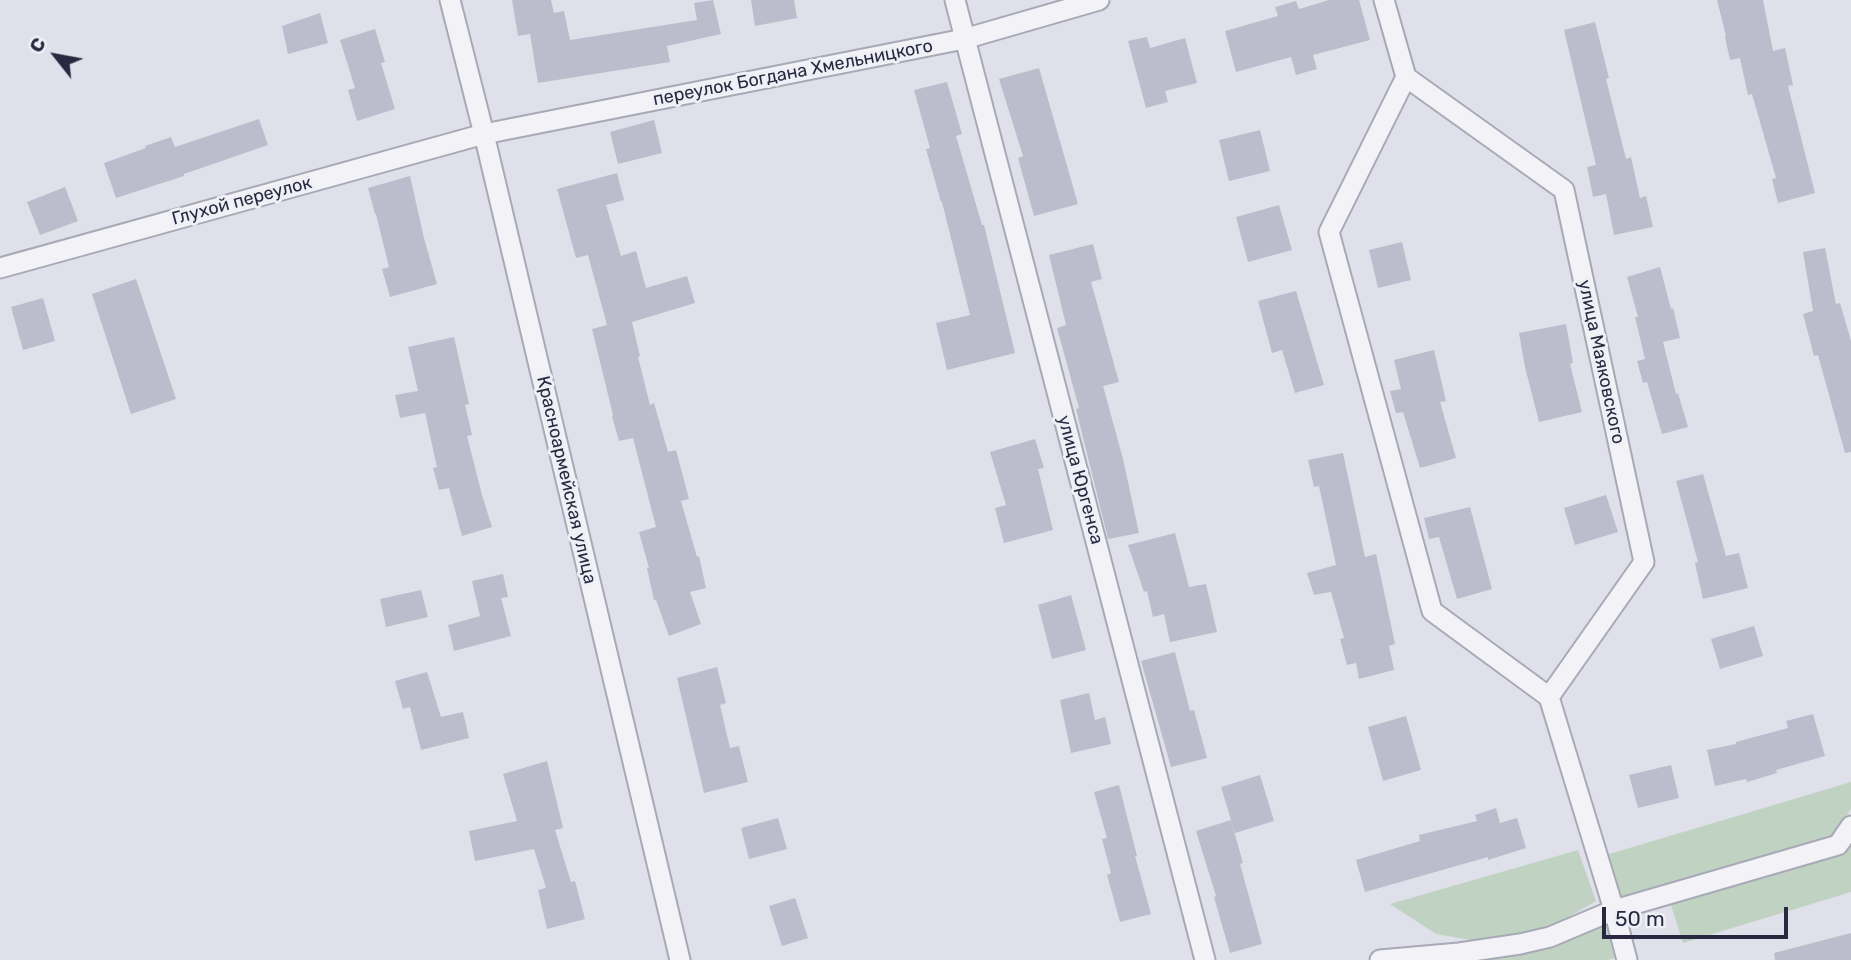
<!DOCTYPE html>
<html>
<head>
<meta charset="utf-8">
<style>
  body { margin:0 }
  #map { position:relative; width:1851px; height:960px; overflow:hidden; background:#dfe0e9; font-family:Rubik,sans-serif }
  canvas { display:block }
  .north { position:absolute; left:21px; top:21px; width:70px; height:70px; -webkit-text-stroke:5px #efeff6; paint-order:stroke; rotate:301deg; font-size:19px; font-weight:700; line-height:28px; text-align:center; color:#282840 }
  .north::after { content:''; display:block; margin:auto; width:24px; height:32px; background:#282840; clip-path:polygon(50% 0,100% 100%,50% 72%,0 100%) }
  .scale { position:absolute; left:1602px; top:907px; width:186px; height:32px; box-sizing:border-box; border:4px solid #282840; border-top:0; padding-left:9px; font-size:21px; line-height:24px; white-space:nowrap; color:#282840; -webkit-text-stroke:5px #efeff6; paint-order:stroke }
</style>
</head>
<body>
<div id="map">
<canvas width="1851" height="960"></canvas>
<div class="north">С</div>
<div class="scale">50 m</div>
</div>
<script>
const ctx = document.querySelector('canvas').getContext('2d');
ctx.lineJoin = 'round';
function fillPath(path, color) {
  ctx.fillStyle = color;
  ctx.fill(path, 'evenodd');
}
function shape(rows) {
  const path = new Path2D();
  for (const r of rows) {
    path.moveTo(r[0], r[1]);
    for (let i = 2; i < r.length; i += 2) path.lineTo(r[i], r[i + 1]);
  }
  return path;
}
function trace(path, color, width, dash) {
  ctx.strokeStyle = color;
  ctx.lineWidth = width;
  ctx.lineCap = dash ? 'butt' : 'round';
  ctx.setLineDash(dash || []);
  ctx.stroke(path);
}
function drawText(font, color, halo, rows, align = 'center') {
  ctx.font = font + ' Rubik,sans-serif';
  ctx.lineWidth = 6;
  ctx.setLineDash([]);
  ctx.textBaseline = 'middle';
  ctx.strokeStyle = halo;
  ctx.fillStyle = color;
  for (const [text, x, y, turn = 0] of rows) {
    ctx.save();
    ctx.translate(x, y);
    ctx.rotate((+turn || 0) * Math.PI / 180);
    ctx.textAlign = isNaN(turn) ? turn : align;
    if (halo) ctx.strokeText(text, 0, 0);
    ctx.fillText(text, 0, 0);
    ctx.restore();
  }
}
fillPath(shape([
  [1851,782,1851,809,1827,846,1623,906,1606,855],
  [1851,837,1851,892,1683,943,1669,899],
  [1578,850,1596,901,1550,928,1518,938,1476,941,1436,934,1390,904],
  [1609,919,1617,957,1608,960,1452,960,1546,950]
]), '#c0d3c2');
fillPath(shape([
  [512,0,551,0,554,13,564,11,570,40,697,20,694,3,713,0,721,34,667,46,670,62,538,83,530,34,518,36],
  [751,0,794,0,797,18,755,26],
  [1329,0,1359,0,1370,40,1313,55,1317,69,1296,75,1291,57,1236,72,1225,31,1278,16,1275,7,1296,1,1299,9],
  [1717,0,1763,0,1773,51,1785,48,1793,85,1788,86,1815,193,1778,203,1772,179,1776,178,1752,94,1748,95,1740,58,1730,60,1725,37,1726,36],
  [320,13,328,43,288,54,282,26],
  [1595,22,1609,78,1606,79,1626,159,1631,157,1640,198,1646,196,1653,227,1614,235,1606,194,1593,197,1587,167,1596,165,1564,30],
  [375,29,385,62,381,63,395,109,357,121,348,90,355,88,340,40],
  [1147,37,1150,48,1185,38,1197,83,1165,91,1168,102,1146,108,1128,41],
  [1039,68,1078,204,1034,216,1018,158,1023,156,999,79],
  [947,82,962,134,956,136,982,225,984,225,1015,353,947,370,936,323,970,315,942,202,941,202,926,149,930,148,914,90],
  [259,119,268,145,184,174,184,176,116,198,104,163,146,148,145,146,171,137,175,147],
  [654,120,662,153,618,164,610,132],
  [1260,130,1270,171,1229,181,1219,140],
  [617,173,624,200,606,205,621,256,636,251,646,288,687,276,695,303,632,322,640,356,638,357,650,405,654,403,668,452,676,450,689,499,681,501,697,557,699,556,706,588,690,592,701,624,669,636,656,600,654,600,647,568,649,568,639,532,656,527,633,438,619,441,612,416,613,415,592,329,607,325,588,255,576,258,557,189],
  [410,176,424,238,437,284,390,297,382,269,389,267,376,214,375,214,368,188],
  [65,187,78,221,40,235,27,202],
  [1279,205,1292,250,1248,262,1236,217],
  [1402,242,1411,280,1378,288,1369,250],
  [1093,244,1102,279,1091,282,1119,382,1103,386,1123,459,1139,533,1108,539,1076,409,1079,408,1057,328,1066,325,1049,255],
  [1825,248,1836,304,1840,303,1851,341,1851,452,1845,453,1818,355,1814,356,1803,314,1813,311,1803,252],
  [1660,267,1671,309,1673,308,1680,338,1663,342,1676,394,1678,393,1688,427,1662,434,1647,382,1643,383,1637,361,1645,359,1635,317,1638,317,1627,277],
  [136,279,176,399,131,414,92,294],
  [1296,291,1324,385,1295,393,1282,350,1272,353,1258,301],
  [43,298,55,341,23,350,11,307],
  [1566,324,1573,363,1570,364,1582,412,1539,422,1525,367,1519,333],
  [454,337,469,404,465,405,472,435,467,436,482,495,492,527,462,536,449,488,439,490,433,468,437,467,425,413,400,418,395,395,418,391,408,347],
  [1434,350,1446,401,1440,402,1456,458,1420,468,1403,412,1396,413,1390,391,1401,389,1394,360],
  [1035,439,1044,468,1038,469,1053,530,1004,543,995,508,1006,505,990,452],
  [1343,453,1365,557,1376,554,1395,644,1389,646,1394,670,1359,679,1356,663,1347,665,1340,639,1344,638,1331,592,1314,595,1307,573,1336,565,1319,486,1314,487,1308,460],
  [1703,474,1726,556,1739,553,1748,588,1703,599,1695,563,1698,562,1676,481],
  [1606,495,1618,532,1575,545,1564,508],
  [1470,507,1492,589,1457,599,1439,537,1429,539,1424,518],
  [1175,533,1189,587,1206,584,1217,632,1170,642,1164,614,1153,617,1147,591,1144,592,1128,545],
  [503,574,508,597,501,598,511,636,454,651,448,625,480,616,472,581],
  [421,590,428,617,386,627,380,599],
  [1071,595,1086,650,1052,659,1038,605],
  [1754,626,1763,656,1720,669,1711,639],
  [1175,652,1190,711,1194,710,1207,758,1171,767,1141,661],
  [717,667,726,703,720,705,730,748,739,746,748,782,704,793,677,678],
  [427,672,441,717,463,712,469,738,421,750,410,707,403,709,395,681],
  [1089,693,1095,720,1105,717,1111,744,1071,753,1060,700],
  [1813,714,1825,756,1776,770,1777,773,1747,782,1746,779,1715,786,1707,750,1736,744,1736,742,1788,728,1786,721],
  [1406,716,1421,770,1383,781,1368,727],
  [547,761,563,828,555,830,571,882,575,881,585,919,547,929,538,890,546,888,534,849,475,861,469,831,517,821,503,774],
  [1671,765,1679,798,1638,808,1629,775],
  [1260,775,1274,821,1235,833,1221,787],
  [1119,785,1137,856,1135,856,1151,914,1120,922,1107,875,1111,873,1102,839,1107,838,1094,792],
  [1496,808,1500,823,1517,818,1526,848,1488,860,1488,857,1365,892,1356,860,1420,841,1419,835,1477,821,1475,815],
  [778,818,787,849,749,859,741,828],
  [1231,820,1243,863,1240,864,1262,944,1230,953,1214,897,1216,896,1196,831],
  [795,898,808,938,782,946,769,906],
  [1851,933,1851,960,1775,960,1774,953]
]), '#bcbdcc');
const minor = shape([
  [450,0,484,134,680,960],
  [955,0,1205,960],
  [1384,0,1406,77,1564,190,1644,562,1549,697,1614,910,1627,960],
  [1406,77,1329,232,1432,611,1549,697],
  [0,268,484,134,964,39,1099,0],
  [1380,960,1459,953,1520,944,1550,937,1614,910,1838,845,1851,826]
]);
trace(minor, '#a8a9b6', 23);
trace(minor, '#f2f2f7', 19);
drawText('18px', '#282840', '#efeff6', [
  ["переулок Богдана Хмельницкого",793,73,-11],
  ["Глухой переулок",242,201,-15],
  ["улица Маяковского",1601,362,78],
  ["Красноармейская улица",566,480,77],
  ["улица Юргенса",1080,480,75]
]);
</script>
</body>
</html>
